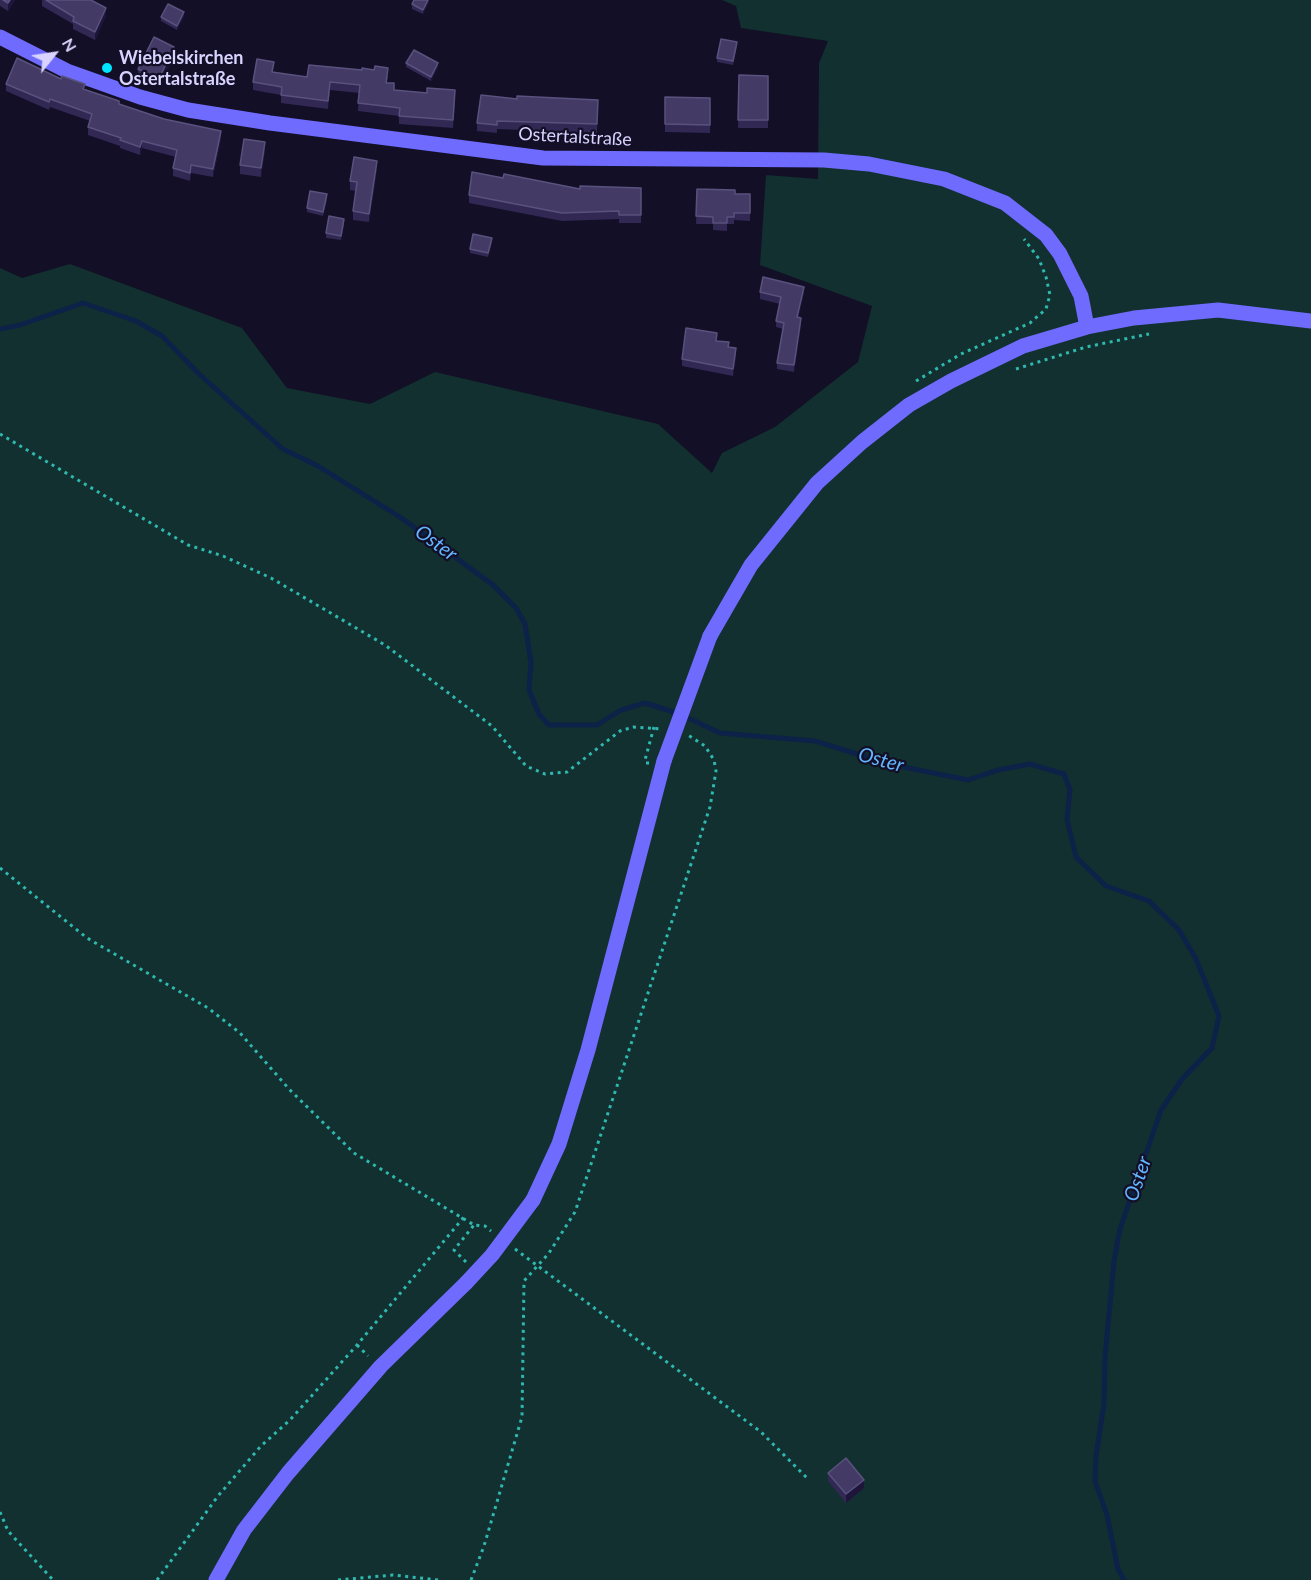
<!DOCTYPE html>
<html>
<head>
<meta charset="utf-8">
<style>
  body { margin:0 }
  #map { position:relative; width:1311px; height:1580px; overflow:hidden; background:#130f26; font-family:Lato,sans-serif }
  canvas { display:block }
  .north { position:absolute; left:24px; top:24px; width:60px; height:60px; -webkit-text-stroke:4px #130f26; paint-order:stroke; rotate:60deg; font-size:16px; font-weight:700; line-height:24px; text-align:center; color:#d9d4ff }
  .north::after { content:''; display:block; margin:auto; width:21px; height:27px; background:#d9d4ff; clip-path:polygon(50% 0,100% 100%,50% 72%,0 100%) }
</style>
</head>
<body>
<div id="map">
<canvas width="1311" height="1580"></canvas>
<div class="north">N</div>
</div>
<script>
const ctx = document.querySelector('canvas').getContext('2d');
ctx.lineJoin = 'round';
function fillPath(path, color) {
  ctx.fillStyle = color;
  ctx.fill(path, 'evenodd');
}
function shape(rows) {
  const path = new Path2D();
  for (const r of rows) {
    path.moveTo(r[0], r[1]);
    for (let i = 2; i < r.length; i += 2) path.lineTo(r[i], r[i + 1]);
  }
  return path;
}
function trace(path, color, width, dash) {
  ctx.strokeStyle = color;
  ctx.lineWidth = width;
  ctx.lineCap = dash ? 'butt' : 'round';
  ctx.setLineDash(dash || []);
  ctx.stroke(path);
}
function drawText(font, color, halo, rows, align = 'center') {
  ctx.font = font + ' Lato,sans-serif';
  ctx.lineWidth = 4.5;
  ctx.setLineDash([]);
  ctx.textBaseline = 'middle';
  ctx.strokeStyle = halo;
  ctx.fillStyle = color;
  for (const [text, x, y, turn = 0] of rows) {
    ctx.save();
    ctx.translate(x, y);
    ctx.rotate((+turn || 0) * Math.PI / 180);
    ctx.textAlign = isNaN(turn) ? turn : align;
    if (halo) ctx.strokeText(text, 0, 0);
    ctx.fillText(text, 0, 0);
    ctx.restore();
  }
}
fillPath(shape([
  [722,0,1311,0,1311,1580,0,1580,0,268,22,278,70,264,242,328,287,388,370,404,435,372,658,424,712,473,722,453,775,427,858,362,872,306,760,265,766,175,818,179,819,63,828,41,741,28,736,6]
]), '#12302f');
trace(shape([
  [0,329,20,325,83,303,136,321,162,336,199,374,283,449,318,466,403,519,493,585,516,608,525,624,531,663,529,690,539,714,549,725,597,725,621,710,645,703,680,714,720,733,815,741,889,764,968,780,998,770,1030,764,1064,774,1070,790,1067,819,1076,857,1106,886,1149,901,1179,930,1196,959,1219,1016,1212,1048,1182,1079,1161,1110,1120,1229,1114,1261,1105,1357,1104,1404,1096,1456,1095,1481,1107,1515,1118,1569,1124,1580]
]), '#0c2248', 5);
trace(shape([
  [1016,369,1086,347,1149,334],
  [916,381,961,354,1030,323,1046,309,1050,295,1046,277,1039,259,1024,239],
  [0,434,188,545,223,556,271,578,385,645,492,726,526,766,545,774,567,772,620,731,633,727,662,729],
  [649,763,646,763,645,760,654,727],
  [0,868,87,938,208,1008,240,1033,289,1089,354,1153,474,1225,485,1226,491,1231],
  [515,1249,761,1432,808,1479],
  [466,1262,454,1250,474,1225],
  [357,1345,368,1356],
  [0,1512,8,1531,53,1580],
  [157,1580,218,1496,261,1446,290,1420,357,1345,464,1217],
  [338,1580,393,1575,438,1580],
  [471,1580,484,1546,522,1417,524,1281,549,1253,575,1212,710,807,716,771,714,760,705,746,688,735]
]), '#2fb8b0', 3, [3, 4.5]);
trace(shape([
  [0,37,67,71,140,97,188,110,270,123,543,158,824,160,869,164,944,179,1005,203,1046,235,1060,254,1081,296,1087,327],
  [710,636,751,565,817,483,862,442,909,405,951,381,1023,346,1087,327,1134,318,1218,310,1311,321],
  [533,1200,559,1144,588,1050,664,761],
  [216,1580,244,1530,288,1473,381,1366,466,1283]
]), '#6f6bff', 15);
trace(shape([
  [664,761,710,636],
  [466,1283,492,1255,533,1200]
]), '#6f6bff', 15);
fillPath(shape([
  [0,0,15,0,8,11,0,6],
  [42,0,91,0,106,16,95,40,73,29,73,24,42,6],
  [429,0,429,2,423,14,412,9,412,4],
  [184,16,177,30,161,21,161,17],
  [737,46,733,65,717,62,717,58],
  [174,56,159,87,138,77,138,69],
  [406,63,438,67,431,81,406,67],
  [273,72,307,77,388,76,387,83,394,90,455,98,453,128,399,124,399,116,358,111,359,93,330,90,328,109,281,103,281,95,253,90,253,82],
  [739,75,768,76,768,128,738,128],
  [6,84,85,90,119,104,221,139,213,177,191,173,190,181,173,176,173,168,176,157,142,148,140,155,120,148,120,146,88,135,88,127,90,121,50,107,49,110,6,91],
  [665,97,710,98,710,133,665,132],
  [517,99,598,100,597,133,497,129,497,133,477,131,477,123],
  [265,150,261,177,240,174,240,165],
  [377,169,369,222,353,220,353,211,356,191,350,190,350,181],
  [503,178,580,189,641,188,641,223,619,223,619,219,562,221,469,203,469,195],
  [697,189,735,194,750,194,750,221,734,220,734,224,727,224,727,231,713,230,713,224,696,224],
  [327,199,323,216,307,212,307,208],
  [344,224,341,240,326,238,326,233],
  [492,242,488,257,470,253,470,249],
  [760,292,804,293,798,318,801,325,794,372,777,369,777,363,783,329,776,327,776,321,780,304,760,299],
  [717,341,729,347,736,355,733,376,682,366,682,359],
  [828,1473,864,1488,846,1503,828,1481]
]), '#312854');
fillPath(shape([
  [10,0,15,0,8,11,8,3],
  [428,0,429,0,429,2,423,14,423,10],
  [106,8,106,16,95,40,95,32],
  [184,12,184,16,177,30,177,26],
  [174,47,174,56,159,87,159,79],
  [438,63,438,67,431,81,431,77],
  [330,82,330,90,328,109,328,101],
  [221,131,221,139,213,177,213,169],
  [142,141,142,148,140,155,140,147],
  [265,142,265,150,261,177,261,168],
  [377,161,377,169,369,222,369,214],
  [804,287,804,293,797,324,797,317],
  [801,318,801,325,794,372,794,365],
  [736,348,736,355,733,376,733,369],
  [864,1480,864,1488,846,1503,846,1494]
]), '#1d163a');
const building = shape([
  [3,0,10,0,8,3,3,0],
  [46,0,91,0,106,8,95,32,73,21,74,17,46,0],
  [414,0,428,0,423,10,412,4,414,0],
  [168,4,184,12,177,26,161,17,168,4],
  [154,37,174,47,159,79,138,69,154,37],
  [721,39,737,42,733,61,717,58,721,39],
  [414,50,438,63,431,77,406,63,414,50],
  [17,58,61,79,62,76,85,84,83,89,119,101,119,104,164,119,221,131,213,169,191,165,190,173,173,168,177,150,142,141,140,147,120,140,121,138,88,127,92,114,50,99,49,102,6,84,17,58],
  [257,59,274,62,272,72,307,77,309,65,362,70,362,68,374,70,375,66,388,68,386,83,394,83,394,90,427,93,427,88,455,90,453,120,399,116,400,108,358,103,360,85,330,82,328,101,281,95,282,87,253,82,257,59],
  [739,75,768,76,768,120,738,120,739,75],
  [481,95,517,99,517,96,598,100,597,124,497,121,497,125,477,123,481,95],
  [665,97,710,98,710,125,665,124,665,97],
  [244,139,265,142,261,168,240,165,244,139],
  [354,157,377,161,369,214,353,211,357,182,350,181,354,157],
  [472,172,503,178,504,174,580,189,580,186,641,188,641,215,619,215,619,211,562,213,469,195,472,172],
  [697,189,735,190,735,194,750,194,750,213,734,213,734,217,727,217,727,223,713,223,713,217,696,216,697,189],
  [310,191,327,194,323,212,307,208,310,191],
  [329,216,344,219,341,236,326,233,329,216],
  [473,234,492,238,488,253,470,249,473,234],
  [763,277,804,287,797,317,801,318,794,365,777,363,784,323,776,321,781,297,760,292,763,277],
  [686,328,717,333,716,341,729,342,728,347,736,348,733,369,682,359,686,328],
  [846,1458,864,1480,846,1494,828,1473,846,1458]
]);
fillPath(building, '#433a66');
trace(building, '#5a527e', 1.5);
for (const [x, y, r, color] of [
  [107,68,6,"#00e5ff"]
]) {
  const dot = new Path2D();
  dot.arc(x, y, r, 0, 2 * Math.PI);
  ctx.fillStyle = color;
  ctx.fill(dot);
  trace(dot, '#130f26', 2);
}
drawText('bold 18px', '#d9d4ff', '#130f26', [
  ["Wiebelskirchen",119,58],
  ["Ostertalstraße",119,79]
], 'left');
drawText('18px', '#d9d4ff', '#130f26', [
  ["Ostertalstraße",575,137,3]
]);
drawText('italic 20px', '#62b6ff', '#130f26', [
  ["Oster",436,543,36],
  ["Oster",881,760,15],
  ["Oster",1138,1179,-71]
]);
</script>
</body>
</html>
